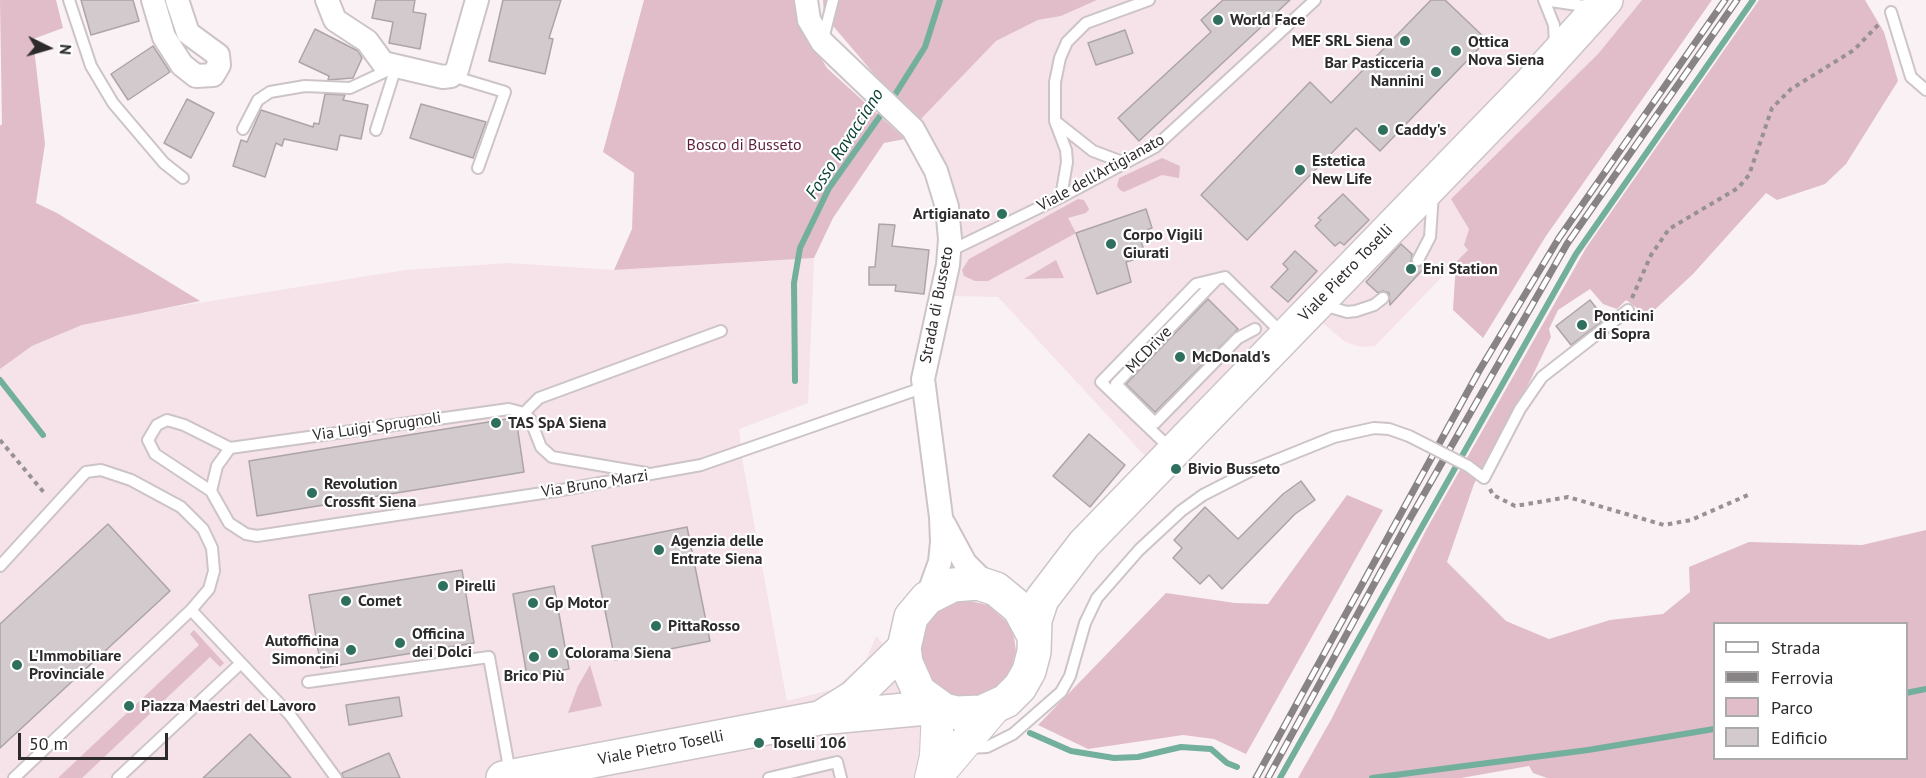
<!DOCTYPE html>
<html>
<head>
<meta charset="utf-8">
<style>
  body { margin:0 }
  #map { position:relative; width:1926px; height:778px; overflow:hidden; background:#faf1f4; font-family:"PT Sans",sans-serif }
  canvas { display:block }
  .legend { position:absolute; left:1713px; top:622px; width:195px; height:138px; box-sizing:border-box; background:#fff; border:2px solid #abaaaa; margin:0; padding:8px 10px; list-style:none; font-size:18px; color:#2d2a2b }
  .legend li { display:flex; align-items:center; gap:12px; height:30px }
  .legend b { width:30px; border:2px solid #abaaaa }
  .north { position:absolute; left:18px; top:18px; width:60px; height:60px; -webkit-text-stroke:4px #fff; paint-order:stroke; rotate:95deg; font-size:16px; font-weight:700; line-height:24px; text-align:center; color:#2d2a2b }
  .north::after { content:''; display:block; margin:auto; width:21px; height:27px; background:#2d2a2b; clip-path:polygon(50% 0,100% 100%,50% 72%,0 100%) }
  .scale { position:absolute; left:18px; top:733px; width:150px; height:27px; box-sizing:border-box; border:3px solid #2d2a2b; border-top:0; padding-left:8px; font-size:18px; line-height:21px; white-space:nowrap; color:#2d2a2b; -webkit-text-stroke:4px #fff; paint-order:stroke }
</style>
</head>
<body>
<div id="map">
<canvas width="1926" height="778"></canvas>
<ul class="legend">
<li><b style="height:8px;background:#fff"></b>Strada</li>
<li><b style="height:8px;background:#888385"></b>Ferrovia</li>
<li><b style="height:16px;background:#e0bdc9"></b>Parco</li>
<li><b style="height:16px;background:#d3cacd"></b>Edificio</li>
</ul>
<div class="north">N</div>
<div class="scale">50 m</div>
</div>
<script>
const ctx = document.querySelector('canvas').getContext('2d');
ctx.lineJoin = 'round';
function fillPath(path, color) {
  ctx.fillStyle = color;
  ctx.fill(path, 'evenodd');
}
function shape(rows) {
  const path = new Path2D();
  for (const r of rows) {
    path.moveTo(r[0], r[1]);
    for (let i = 2; i < r.length; i += 2) path.lineTo(r[i], r[i + 1]);
  }
  return path;
}
function trace(path, color, width, dash) {
  ctx.strokeStyle = color;
  ctx.lineWidth = width;
  ctx.lineCap = dash ? 'butt' : 'round';
  ctx.setLineDash(dash || []);
  ctx.stroke(path);
}
function drawText(font, color, halo, rows, align = 'center') {
  ctx.font = font + ' "PT Sans",sans-serif';
  ctx.lineWidth = 4.5;
  ctx.setLineDash([]);
  ctx.textBaseline = 'middle';
  ctx.strokeStyle = halo;
  ctx.fillStyle = color;
  for (const [text, x, y, turn = 0] of rows) {
    ctx.save();
    ctx.translate(x, y);
    ctx.rotate((+turn || 0) * Math.PI / 180);
    ctx.textAlign = isNaN(turn) ? turn : align;
    if (halo) ctx.strokeText(text, 0, 0);
    ctx.fillText(text, 0, 0);
    ctx.restore();
  }
}
fillPath(shape([
  [1097,0,1642,0,1598,54,1469,229,1464,245,1468,250,1375,346,1361,347,1345,342,1296,300,1145,456,998,297,953,296,958,233,944,167,921,119,996,41,1038,20,1061,16],
  [814,258,808,403,739,429,743,463,787,701,834,689,866,660,876,636,886,647,922,732,925,778,0,778,0,369,32,346,82,325,117,316,405,270,509,263,614,270]
]), '#f5e3e9');
fillPath(shape([
  [0,0,56,0,63,28,33,39,45,144,36,203,57,213,200,301,82,325,32,346,0,369,0,126,2,124],
  [644,0,797,0,805,33,827,68,905,139,884,143,833,218,814,258,614,270,632,229,634,173,603,152],
  [823,0,1097,0,1061,16,1038,20,996,41,921,119,875,75,833,26,824,15],
  [1642,0,1712,0,1546,236,1483,338,1453,310,1456,262,1468,250,1464,245,1469,229,1451,199,1598,54],
  [1759,0,1865,0,1884,32,1898,81,1846,164,1825,184,1777,200,1766,193,1693,274,1648,316,1626,300,1617,309,1603,304,1590,289,1558,310,1549,329,1551,337,1530,381,1474,484,1447,562,1506,621,1549,639,1610,620,1663,614,1690,592,1689,567,1749,542,1862,545,1926,530,1926,778,1547,778,1533,773,1529,766,1461,778,1298,778,1332,718,1426,530,1586,248],
  [1714,624,1906,624,1906,758,1714,758],
  [1162,158,1180,166,1179,178,1162,175,1124,192,1120,190,1117,186,1119,178],
  [1078,199,1084,200,1089,209,1086,213,1068,218,1076,233,988,281,975,281,964,276,962,270,969,259],
  [1056,260,1064,278,1024,279],
  [1347,495,1383,510,1246,754,1214,739,1183,735,1088,749,1038,725,1166,593,1235,603,1268,604],
  [961,599,988,605,1009,624,1014,637,1016,651,1010,673,1004,683,986,697,952,699,924,680,918,632,935,609],
  [194,630,224,663,220,667,210,657,82,778,58,778,199,645,190,634],
  [590,665,602,706,568,713,578,686]
]), '#e0bdc9');
trace(shape([
  [891,101,925,47,940,0],
  [0,380,43,435],
  [795,381,794,283,800,248,829,188,885,109],
  [1906,693,1926,689],
  [1030,733,1071,751,1114,758,1138,757,1181,747,1211,749,1227,763,1237,767],
  [1280,778,1576,254,1753,0],
  [1372,778,1588,750,1714,729]
]), '#72af9c', 6);
const building = shape([
  [81,0,133,0,139,21,91,35,81,0],
  [376,0,415,0,413,12,426,14,420,49,389,43,393,22,372,18,376,0],
  [503,0,561,0,549,38,553,39,545,74,489,61,503,0],
  [1223,0,1290,0,1139,141,1118,118,1211,32,1201,20,1223,0],
  [1431,0,1445,0,1487,40,1380,151,1356,128,1247,240,1201,195,1310,82,1331,103,1431,0],
  [315,29,358,51,362,58,353,78,328,80,329,76,299,62,315,29],
  [1125,30,1133,53,1096,65,1088,43,1125,30],
  [153,46,170,72,128,100,111,74,153,46],
  [325,94,345,95,343,100,368,105,361,139,340,135,337,150,284,139,282,146,276,143,265,177,233,166,241,140,247,142,261,110,313,127,314,123,319,124,325,94],
  [187,99,214,113,191,158,164,143,187,99],
  [421,104,486,122,473,158,410,138,421,104],
  [1343,194,1369,220,1344,245,1340,242,1335,246,1315,226,1321,220,1318,218,1343,194],
  [1146,209,1152,228,1138,233,1146,256,1126,262,1131,282,1097,294,1076,233,1146,209],
  [879,224,895,225,892,246,929,250,924,294,895,291,896,285,869,285,869,267,875,267,879,224],
  [1401,244,1412,254,1411,261,1414,266,1426,266,1390,305,1389,293,1383,291,1378,293,1366,282,1401,244],
  [1295,251,1317,271,1288,302,1271,287,1288,269,1283,264,1295,251],
  [1208,299,1238,329,1155,412,1126,384,1208,299],
  [1590,300,1605,319,1571,345,1556,326,1590,300],
  [513,418,516,418,524,472,257,516,249,461,513,418],
  [1089,434,1125,465,1090,507,1053,476,1089,434],
  [1301,481,1315,500,1295,514,1222,589,1209,575,1200,584,1173,558,1182,548,1174,540,1205,507,1238,539,1283,494,1301,481],
  [108,524,170,591,0,748,0,624,108,524],
  [687,527,710,641,615,660,592,546,687,527],
  [462,570,474,643,321,668,309,595,462,570],
  [554,586,569,669,527,676,513,594,554,586],
  [399,697,402,716,349,725,346,705,399,697],
  [250,734,291,778,203,778,250,734],
  [389,753,400,778,343,778,342,773,389,753]
]);
fillPath(building, '#d3cacd');
trace(building, '#aca4a7', 1.5);
const lane = shape([
  [69,0,91,66,113,103,164,163,183,178],
  [1544,0,1554,25,1555,46],
  [1544,0,1591,7],
  [1891,12,1911,77,1926,90],
  [823,39,833,0],
  [454,74,462,79,505,92,478,168],
  [1055,121,1093,151,1125,163],
  [243,129,258,100,270,92,305,86,350,88,393,68],
  [376,130,396,67],
  [1061,197,1067,162,1066,150,1055,121,1055,82,1060,58,1067,42,1086,23,1149,0],
  [950,251,1061,197,1155,147,1315,0],
  [1418,260,1430,237,1433,194],
  [1217,279,1116,384,1155,423,1238,338,1255,329],
  [1323,305,1347,312,1356,311,1374,305,1383,298],
  [524,413,539,398,721,331],
  [230,448,217,466,211,491,155,454,148,440,157,425,167,420,184,425,230,448,509,409,524,413,530,419,541,447,552,457,646,473],
  [1172,450,1101,382,1196,284,1225,277,1283,334],
  [1468,466,1484,478,1520,409,1542,377,1628,310],
  [211,491,229,523,246,534,257,536,556,491,701,465,922,388],
  [0,566,86,472,101,470,131,480,181,507,203,529,212,548,214,571,209,589,191,610],
  [241,663,290,715,336,778],
  [308,682,489,657,510,773],
  [969,748,987,747,1013,734,1061,692,1070,676,1085,623,1097,598,1139,550,1181,511,1203,495,1252,470,1334,437,1374,428,1389,429,1409,436],
  [14,778,191,610,241,663,118,778],
  [769,778,837,762,841,778]
]);
const street = shape([
  [153,0,164,37,182,65,196,76,213,75,219,65,218,55,188,33,177,0],
  [327,0,335,20,367,41,383,63,443,77,451,76,457,70,477,0],
  [806,0,809,20,822,42,913,129,936,171,947,207,950,239,948,265,923,379,941,517,942,542,940,562,927,598],
  [944,524,965,563,987,585]
]);
const secondary = shape([
  [931,778,936,756,938,707],
  [935,778,994,708]
]);
const primary = shape([
  [1033,634,1019,608,996,589,978,583,953,585,927,598,911,617,904,648,906,663,919,692,944,710,957,713,982,712,1006,701,1020,687,1029,671,1034,652,1035,620,1042,599,1084,544,1529,85,1606,0],
  [823,716,854,697,904,648],
  [503,778,819,718,938,707]
]);
trace(lane, '#ccc4c6', 14);
trace(street, '#ccc4c6', 26);
trace(secondary, '#ccc4c6', 34);
trace(primary, '#ccc4c6', 36);
trace(shape([
  [1632,298,1651,255,1669,229,1738,188,1749,175,1772,108,1791,89,1854,50,1880,23],
  [0,440,46,495],
  [1490,489,1493,495,1515,506,1568,497,1664,525,1691,520,1748,495]
]), '#979193', 4, [4.5, 4.5]);
trace(lane, '#fff', 10);
trace(street, '#fff', 22);
trace(secondary, '#fff', 32);
trace(primary, '#fff', 33);
const rail = shape([
  [1256,778,1479,371,1559,238,1725,0],
  [1268,778,1408,522,1567,244,1737,0]
]);
trace(rail, '#888385', 7);
trace(rail, '#fff', 4.5, [14]);
const laneBridge = shape([
  [1409,436,1468,466]
]);
trace(laneBridge, '#ccc4c6', 14, []);
trace(laneBridge, '#fff', 10);
for (const [x, y, r, color] of [
  [1218,20,6,"#2f6f5d"],
  [1405,41,6,"#2f6f5d"],
  [1456,51,6,"#2f6f5d"],
  [1436,72,6,"#2f6f5d"],
  [1383,130,6,"#2f6f5d"],
  [1300,170,6,"#2f6f5d"],
  [1002,214,6,"#2f6f5d"],
  [1111,244,6,"#2f6f5d"],
  [1411,269,6,"#2f6f5d"],
  [1582,325,6,"#2f6f5d"],
  [1180,357,6,"#2f6f5d"],
  [496,423,6,"#2f6f5d"],
  [1176,469,6,"#2f6f5d"],
  [312,493,6,"#2f6f5d"],
  [659,550,6,"#2f6f5d"],
  [443,586,6,"#2f6f5d"],
  [346,601,6,"#2f6f5d"],
  [533,603,6,"#2f6f5d"],
  [656,626,6,"#2f6f5d"],
  [400,643,6,"#2f6f5d"],
  [351,650,6,"#2f6f5d"],
  [553,653,6,"#2f6f5d"],
  [534,657,6,"#2f6f5d"],
  [17,665,6,"#2f6f5d"],
  [129,706,6,"#2f6f5d"],
  [759,743,6,"#2f6f5d"]
]) {
  const dot = new Path2D();
  dot.arc(x, y, r, 0, 2 * Math.PI);
  ctx.fillStyle = color;
  ctx.fill(dot);
  trace(dot, '#fff', 2);
}
drawText('bold 16px', '#2d2a2b', '#fff', [
  ["World Face",1230,20],
  ["MEF SRL Siena",1393,41,"right"],
  ["Ottica",1468,42],
  ["Nova Siena",1468,60],
  ["Bar Pasticceria",1424,63,"right"],
  ["Nannini",1424,81,"right"],
  ["Caddy's",1395,130],
  ["Estetica",1312,161],
  ["New Life",1312,179],
  ["Artigianato",990,214,"right"],
  ["Corpo Vigili",1123,235],
  ["Giurati",1123,253],
  ["Eni Station",1423,269],
  ["Ponticini",1594,316],
  ["di Sopra",1594,334],
  ["McDonald's",1192,357],
  ["TAS SpA Siena",508,423],
  ["Bivio Busseto",1188,469],
  ["Revolution",324,484],
  ["Crossfit Siena",324,502],
  ["Agenzia delle",671,541],
  ["Entrate Siena",671,559],
  ["Pirelli",455,586],
  ["Comet",358,601],
  ["Gp Motor",545,603],
  ["PittaRosso",668,626],
  ["Officina",412,634],
  ["dei Dolci",412,652],
  ["Autofficina",339,641,"right"],
  ["Simoncini",339,659,"right"],
  ["Colorama Siena",565,653],
  ["L'Immobiliare",29,656],
  ["Provinciale",29,674],
  ["Brico Più",534,676,"center"],
  ["Piazza Maestri del Lavoro",141,706],
  ["Toselli 106",771,743]
], 'left');
drawText('16px', '#5e1d3b', '#fff', [
  ["Bosco di Busseto",744,145]
]);
drawText('16px', '#2d2a2b', '#fff', [
  ["Viale dell'Artigianato",1101,173,-29],
  ["Viale Pietro Toselli",1346,273,-46],
  ["Strada di Busseto",937,305,-79],
  ["MCDrive",1149,350,-46],
  ["Via Luigi Sprugnoli",377,427,-8],
  ["Via Bruno Marzi",595,484,-9],
  ["Viale Pietro Toselli",661,748,-11]
]);
drawText('italic 18px', '#0c4335', '#fff', [
  ["Fosso Ravacciano",845,144,-57]
]);
</script>
</body>
</html>
